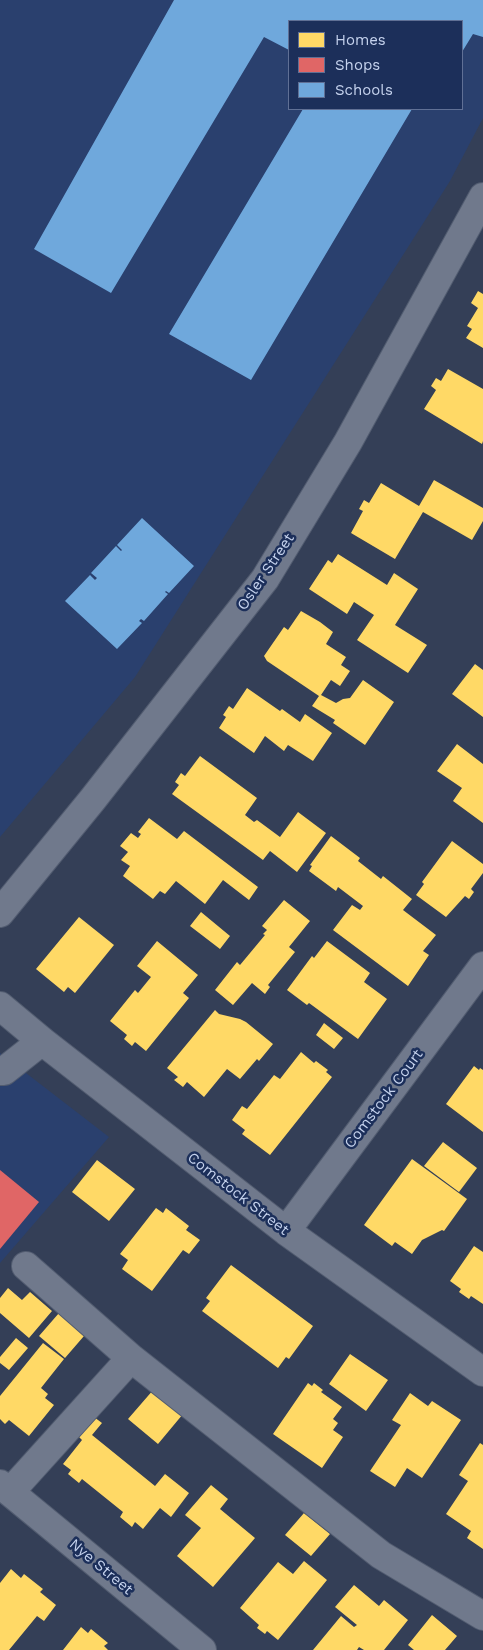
<!DOCTYPE html>
<html>
<head>
<meta charset="utf-8">
<style>
  body { margin:0 }
  #map { position:relative; width:483px; height:1650px; overflow:hidden; background:#343f57; font-family:"Work Sans",sans-serif }
  canvas { display:block }
  .legend { position:absolute; left:288px; top:20px; width:175px; height:90px; box-sizing:border-box; background:#1c2f5a; border:1px solid #607095; margin:0; padding:6px 9px; list-style:none; font-size:15px; color:#c5d2ed }
  .legend li { display:flex; align-items:center; gap:10px; height:25px }
  .legend b { width:25px; border:1px solid #607095 }
</style>
</head>
<body>
<div id="map">
<canvas width="483" height="1650"></canvas>
<ul class="legend">
<li><b style="height:14px;background:#ffd966"></b>Homes</li>
<li><b style="height:14px;background:#e06666"></b>Shops</li>
<li><b style="height:14px;background:#6fa8dc"></b>Schools</li>
</ul>
</div>
<script>
const ctx = document.querySelector('canvas').getContext('2d');
ctx.lineJoin = 'round';
function fillPath(path, color) {
  ctx.fillStyle = color;
  ctx.fill(path, 'evenodd');
}
function shape(rows) {
  const path = new Path2D();
  for (const r of rows) {
    path.moveTo(r[0], r[1]);
    for (let i = 2; i < r.length; i += 2) path.lineTo(r[i], r[i + 1]);
  }
  return path;
}
function trace(path, color, width, dash) {
  ctx.strokeStyle = color;
  ctx.lineWidth = width;
  ctx.lineCap = dash ? 'butt' : 'round';
  ctx.setLineDash(dash || []);
  ctx.stroke(path);
}
function drawText(font, color, halo, rows, align = 'center') {
  ctx.font = font + ' "Work Sans",sans-serif';
  ctx.lineWidth = 5;
  ctx.setLineDash([]);
  ctx.textBaseline = 'middle';
  ctx.strokeStyle = halo;
  ctx.fillStyle = color;
  for (const [text, x, y, turn = 0] of rows) {
    ctx.save();
    ctx.translate(x, y);
    ctx.rotate((+turn || 0) * Math.PI / 180);
    ctx.textAlign = isNaN(turn) ? turn : align;
    if (halo) ctx.strokeText(text, 0, 0);
    ctx.fillText(text, 0, 0);
    ctx.restore();
  }
}
fillPath(shape([
  [0,0,483,0,483,118,450,181,135,677,0,837],
  [289,21,462,21,462,109,289,109],
  [0,1053,109,1137,0,1263]
]), '#2a406e');
fillPath(shape([
  [478,291,483,294,483,348,466,338,472,329,467,326,478,308,471,303],
  [448,369,483,389,483,441,482,444,424,409,436,390,431,386,436,378,441,381],
  [434,480,483,508,483,521,472,540,423,512,395,559,351,533,363,511,359,509,364,500,369,503,381,483,419,506],
  [338,554,387,585,394,573,418,589,395,625,427,645,408,673,357,640,374,615,354,602,347,614,309,589,328,560,332,563],
  [301,611,320,622,333,632,326,644,346,657,341,665,350,671,340,686,331,680,321,695,336,703,343,699,350,698,363,680,394,702,365,745,333,723,335,720,312,706,319,696,267,661,264,656,284,627,288,630],
  [475,664,483,670,483,717,452,694],
  [247,688,280,711,282,709,300,722,305,714,332,733,313,761,288,745,284,751,265,736,254,753,219,728,226,717,223,715,229,706,233,709],
  [457,744,483,764,483,823,453,801,462,788,437,771],
  [200,756,257,798,245,815,254,822,257,820,280,837,298,812,326,833,297,872,270,851,263,860,172,794,179,785,175,782,181,773,185,776],
  [149,818,177,839,184,831,258,887,249,900,223,880,205,904,176,881,165,894,160,891,153,899,123,876,130,866,121,860,128,852,120,846,131,833,138,838,141,834,138,832],
  [331,836,360,858,358,861,381,879,383,876,412,899,403,910,436,935,423,951,429,955,408,986,333,930,352,905,360,910,363,906,338,887,336,891,309,871,312,866,310,865],
  [452,841,483,864,483,873,471,889,474,892,469,899,465,896,446,917,416,895,424,884,422,882],
  [284,900,310,921,289,947,295,952,268,985,270,987,265,994,252,983,233,1005,215,990,237,962,240,965,265,935,263,934,267,930,262,926],
  [201,912,230,936,220,949,190,926],
  [79,917,114,945,75,993,68,987,64,992,36,969],
  [157,941,198,975,183,993,189,998,146,1051,135,1042,132,1046,124,1039,127,1035,110,1021,135,990,138,993,151,977,137,966],
  [327,941,370,973,364,982,387,999,358,1039,309,1003,307,1005,287,990,312,956,314,958],
  [215,1010,219,1014,240,1019,246,1022,273,1044,259,1061,257,1059,240,1079,227,1069,204,1097,187,1082,183,1087,174,1080,178,1077,167,1068],
  [324,1023,343,1038,334,1049,316,1035],
  [301,1052,314,1063,316,1061,328,1070,326,1072,332,1077,270,1155,242,1134,245,1130,232,1120,242,1106,247,1109,274,1075,280,1079],
  [474,1066,479,1070,480,1068,483,1070,483,1132,446,1104],
  [443,1142,477,1168,459,1192,424,1166],
  [412,1159,467,1199,444,1231,442,1230,422,1240,412,1254,395,1242,392,1246,364,1225],
  [97,1160,135,1189,109,1221,72,1192],
  [156,1208,163,1213,166,1208,189,1226,186,1230,200,1240,189,1254,183,1250,152,1291,122,1269,128,1260,120,1254],
  [474,1246,483,1252,483,1304,471,1296,469,1299,459,1292,461,1289,450,1281],
  [231,1265,313,1326,289,1359,286,1357,278,1368,202,1311,210,1301,206,1298],
  [8,1288,22,1300,30,1292,52,1311,29,1338,0,1313,0,1298],
  [59,1313,84,1336,65,1358,39,1336],
  [16,1338,28,1348,9,1370,0,1363,0,1357],
  [43,1343,64,1359,41,1388,48,1394,45,1398,54,1405,29,1436,9,1420,5,1424,0,1419,0,1396],
  [350,1354,388,1380,366,1411,329,1384],
  [308,1383,312,1386,314,1383,323,1390,321,1392,342,1407,333,1419,338,1423,333,1430,343,1437,322,1468,273,1434],
  [154,1389,183,1414,158,1444,128,1419],
  [410,1393,428,1406,432,1401,461,1420,422,1478,407,1468,395,1487,370,1471,401,1425,392,1420],
  [94,1417,102,1423,92,1435,155,1486,165,1474,189,1493,171,1517,160,1508,143,1529,135,1522,132,1527,120,1517,123,1512,82,1479,79,1483,68,1474,71,1470,63,1464,82,1440,78,1436],
  [480,1443,483,1445,483,1549,467,1538,471,1531,446,1514,468,1481,459,1475],
  [211,1485,228,1499,220,1509,255,1538,213,1587,177,1556,201,1528,185,1515],
  [304,1513,330,1534,311,1556,285,1535],
  [304,1561,327,1580,278,1640,267,1631,265,1634,257,1628,259,1625,240,1608,278,1562,293,1574],
  [11,1569,21,1578,24,1574,43,1589,40,1592,56,1605,44,1621,37,1616,9,1650,0,1650,0,1583],
  [354,1585,379,1606,384,1600,408,1620,384,1650,364,1650,359,1647,357,1650,313,1650,341,1616,354,1627,357,1625,335,1607],
  [432,1615,457,1636,445,1650,414,1650,408,1645],
  [81,1627,88,1633,91,1629,108,1643,104,1646,108,1650,63,1650]
]), '#ffd966');
fillPath(shape([
  [0,1170,39,1202,0,1249]
]), '#e06666');
fillPath(shape([
  [174,0,483,0,483,37,473,34,462,52,462,21,289,21,289,50,264,37,111,293,34,249],
  [303,109,412,109,251,380,169,334],
  [142,518,194,566,169,593,166,591,165,592,168,594,144,621,141,619,139,621,142,623,117,649,65,601,90,575,95,580,97,578,91,573,116,546,121,551,122,550,117,545]
]), '#6fa8dc');
const minor = shape([
  [0,913,93,799,265,579,348,442,483,197],
  [0,1006,42,1041,286,1231,483,1372],
  [0,1071,4,1071,42,1041],
  [286,1231,483,966],
  [26,1266,131,1358],
  [0,1484,202,1650],
  [10,1492,131,1358,381,1555,483,1616]
]);
trace(minor, '#525c70', 30);
trace(minor, '#70798c', 28);
drawText('15px', '#c5d2ed', '#1c2f5a', [
  ["Osler Street",266,572,-56],
  ["Comstock Court",384,1099,-53],
  ["Comstock Street",238,1194,38],
  ["Nye Street",101,1567,40]
]);
</script>
</body>
</html>
